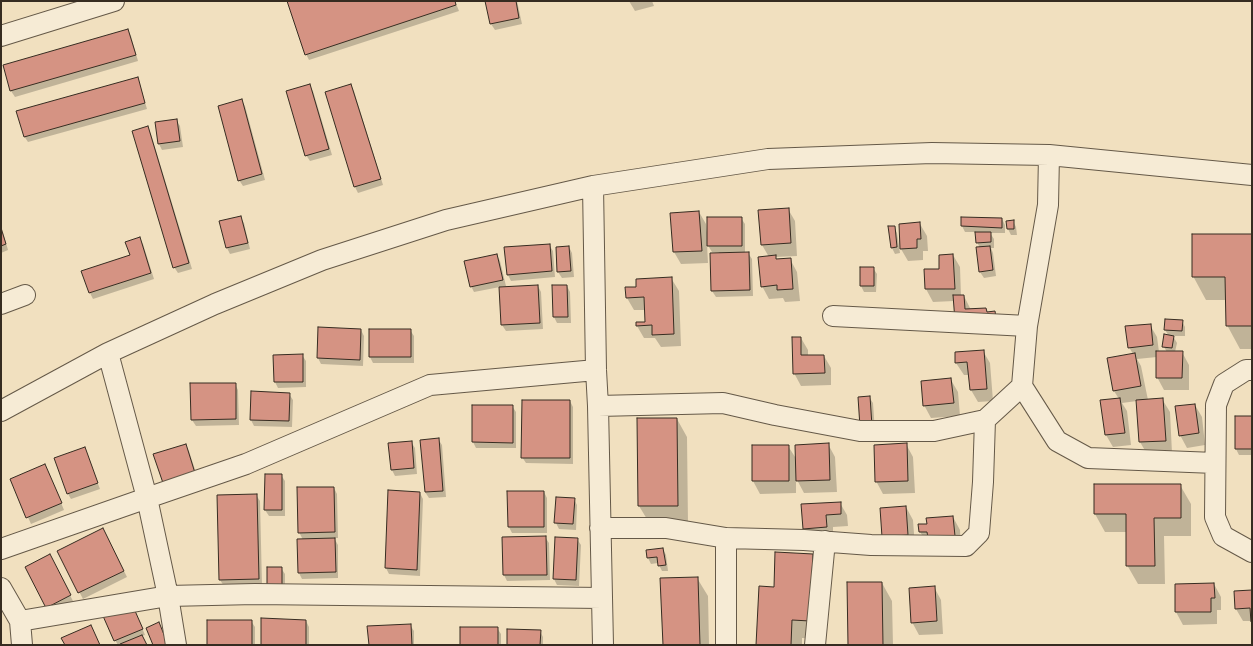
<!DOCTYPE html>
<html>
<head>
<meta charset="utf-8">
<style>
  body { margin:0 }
  #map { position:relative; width:1253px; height:646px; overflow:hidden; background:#f1e0bf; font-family:Cardo,serif }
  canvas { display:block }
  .frame { position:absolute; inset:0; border:2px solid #362c21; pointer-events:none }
</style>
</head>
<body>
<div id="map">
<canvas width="1253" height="646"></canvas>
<div class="frame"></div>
</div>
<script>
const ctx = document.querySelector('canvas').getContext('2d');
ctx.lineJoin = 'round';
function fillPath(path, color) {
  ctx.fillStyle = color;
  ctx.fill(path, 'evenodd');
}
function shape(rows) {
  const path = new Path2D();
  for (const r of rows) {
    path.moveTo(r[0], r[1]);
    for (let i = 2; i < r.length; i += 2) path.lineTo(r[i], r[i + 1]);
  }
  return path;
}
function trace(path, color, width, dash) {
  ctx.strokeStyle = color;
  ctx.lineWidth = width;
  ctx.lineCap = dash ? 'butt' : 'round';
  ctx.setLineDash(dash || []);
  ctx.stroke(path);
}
fillPath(shape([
  [288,1,455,1,459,11,309,60,306,54],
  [486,1,517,1,522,24,495,30,491,24],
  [629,1,652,1,654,6,635,11],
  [128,30,131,36,138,61,15,97,11,91,4,66],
  [137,79,140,85,147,109,28,142,24,136],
  [309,85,313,91,332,155,310,161,306,155],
  [351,85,354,91,383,185,358,193,355,187],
  [242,101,245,106,265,180,243,186,239,180],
  [176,120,180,126,183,147,162,150,159,144,156,123],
  [148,128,151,134,192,269,178,273,174,267],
  [788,209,795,221,797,256,775,257,777,260,790,259,797,272,800,301,785,302,783,298,769,299,762,286,769,257,762,245],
  [699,212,706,224,707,233,741,218,745,224,745,253,748,253,752,259,753,296,716,297,712,291,719,252,712,252,707,244,708,263,681,264,674,252],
  [240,217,244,223,250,249,230,254,227,248,220,222],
  [962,218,1002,219,1005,225,1005,233,990,233,994,239,994,248,991,248,993,253,996,276,984,278,980,272,978,248,980,248,977,242,976,232,965,232,962,226],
  [1013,221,1016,227,1017,235,1011,235,1008,229,1007,222],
  [920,224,927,236,928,251,923,251,923,260,908,261,901,249],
  [1,225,8,250,1,253],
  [894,227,897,233,900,253,895,254,892,248],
  [1252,235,1252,349,1240,349,1227,325,1227,300,1206,300,1193,276],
  [139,238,143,244,154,279,93,299,90,293,83,272,131,256],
  [549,245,553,251,555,277,511,281,508,275],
  [569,247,572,253,574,277,562,278,558,272],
  [497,255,500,261,506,286,500,287,500,288,538,286,541,292,543,329,506,331,502,325,500,287,474,292,471,286],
  [953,255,960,267,961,296,964,296,971,310,986,309,988,313,994,312,1002,325,963,333,954,301,933,302,926,289,925,270,940,270],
  [873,268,877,274,876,292,864,292,861,286],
  [671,278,679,291,681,346,661,347,655,338,644,338,637,326,646,323,646,310,634,310,627,298,637,288],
  [567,286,570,292,571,323,557,323,554,317],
  [1166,320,1182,321,1185,327,1185,336,1173,336,1177,343,1175,352,1182,352,1189,365,1189,390,1164,390,1157,377,1157,357,1137,359,1141,366,1148,400,1162,399,1170,412,1172,453,1147,454,1140,442,1137,401,1122,403,1127,411,1131,445,1113,447,1106,435,1102,401,1119,399,1114,391,1133,354,1129,347,1150,325,1157,337,1159,352,1167,352,1164,347,1169,336,1165,330],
  [361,330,364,336,363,366,321,364,318,358],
  [370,330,410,330,414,336,414,363,373,363,370,357],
  [801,338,808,350,808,356,824,356,831,368,831,385,801,386,794,373],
  [983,351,990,363,993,401,978,402,971,390,969,375,964,375,956,363],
  [302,355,306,361,306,387,278,388,275,382],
  [951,380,958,392,960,416,931,418,924,405],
  [235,384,238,390,239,425,196,426,192,420],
  [289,394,293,400,292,427,254,426,251,420],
  [869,397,873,403,875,432,864,433],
  [570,401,573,407,573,464,526,463,522,457],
  [1195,405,1202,417,1205,445,1187,448,1180,435],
  [512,406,516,412,516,448,476,448,473,442],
  [1252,417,1252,455,1239,455,1236,449],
  [638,419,677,419,687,437,688,524,650,524,639,506],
  [438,439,442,445,446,497,429,498,425,492,421,441],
  [411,442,415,448,417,474,395,476,392,470],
  [828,444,835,457,837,492,804,493,796,478,796,493,760,494,753,481,753,446,788,446,797,460],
  [906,444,913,457,915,493,883,494,876,481],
  [185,445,189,451,198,479,167,489],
  [84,448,100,489,71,499,68,494],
  [48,471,64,510,31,524,11,479],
  [281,475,285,481,285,516,269,516,265,510],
  [1180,485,1191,504,1191,536,1164,536,1165,584,1138,584,1127,565,1127,532,1105,532,1095,514],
  [334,488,337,494,338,538,334,538,338,545,338,578,302,579,299,573,303,540,299,532],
  [389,492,420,493,423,499,420,576,389,574,386,568],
  [508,492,544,492,547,498,547,533,512,533,509,527],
  [256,495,260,501,262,585,224,586,220,580,218,496],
  [574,499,577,505,576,530,559,529,556,523],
  [840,503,847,515,848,526,833,527,833,539,811,541,804,528],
  [906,507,913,520,915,547,883,536],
  [953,517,960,530,961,548,928,544,920,532,920,525,928,525],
  [106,535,127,577,83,599,58,551],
  [545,537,549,543,550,580,507,581,504,575,503,538],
  [556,538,577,539,581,545,579,586,557,585,554,579],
  [663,549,666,555,668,571,662,571,658,563,651,564,648,558],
  [812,555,823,573,820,639,802,638,802,645,757,645,775,588],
  [53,562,73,601,50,613,26,567],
  [281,568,285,574,285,593,271,593],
  [697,578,708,596,709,645,664,645],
  [882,583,892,601,893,645,849,645],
  [1214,584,1221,597,1221,610,1217,610,1217,624,1183,625,1176,612,1176,585],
  [934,587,941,600,943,634,919,635,912,622],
  [1252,591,1252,621,1243,621,1236,609],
  [135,611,145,635,142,636,147,645,118,645,115,640],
  [251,621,255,627,255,645,208,645],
  [306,621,309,627,309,645,262,645],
  [410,625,414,631,414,645,370,645],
  [497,628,501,634,501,645,461,645],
  [540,631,543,637,543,645,508,645]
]), '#0003');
const building = shape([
  [287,1,455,1,456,5,305,55,287,1],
  [485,1,516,1,519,18,490,24,485,1],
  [128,29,136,55,10,91,3,65,128,29],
  [138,77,145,103,24,137,16,111,138,77],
  [310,84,329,149,305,156,286,91,310,84],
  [351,84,381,179,354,187,325,92,351,84],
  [242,99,262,174,238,181,218,106,242,99],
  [177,119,180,141,158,144,155,122,177,119],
  [148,126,189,263,173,268,132,131,148,126],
  [789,208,791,243,761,245,758,210,789,208],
  [699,211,702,251,673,252,670,213,699,211],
  [241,216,248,243,226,248,219,221,241,216],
  [707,217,742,217,742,246,707,246,707,217],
  [961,217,1002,218,1002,228,961,226,961,217],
  [1014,220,1014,229,1007,229,1006,221,1014,220],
  [920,222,921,239,917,239,917,248,900,249,899,224,920,222],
  [888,226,895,226,897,247,891,248,888,226],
  [1,228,6,244,1,246,1,228],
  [975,232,991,232,991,242,976,243,975,232],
  [1192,234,1252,234,1252,326,1226,326,1225,277,1192,277,1192,234],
  [140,237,151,273,89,293,81,271,130,255,125,242,140,237],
  [550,244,552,271,507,275,504,247,550,244],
  [569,246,571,271,557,272,556,247,569,246],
  [990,246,993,270,979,272,976,247,990,246],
  [749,252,750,290,711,291,710,253,749,252],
  [497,254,503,280,470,287,464,261,497,254],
  [953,254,955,289,925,289,924,269,939,269,939,255,953,254],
  [776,255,776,259,791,258,793,289,777,290,777,285,761,287,758,257,776,255],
  [860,267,874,267,874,286,860,286,860,267],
  [672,277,674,334,652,335,652,325,636,326,636,322,645,322,644,297,626,298,625,287,636,287,636,279,672,277],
  [538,285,540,323,501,325,499,287,538,285],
  [552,285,567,285,568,317,553,317,552,285],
  [953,295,964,295,965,309,986,308,987,312,995,311,996,318,955,321,953,295],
  [1165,319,1183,320,1182,331,1164,330,1165,319],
  [1151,324,1153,345,1128,348,1125,326,1151,324],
  [318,327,361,329,360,360,317,358,318,327],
  [369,329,411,329,411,357,369,357,369,329],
  [1164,334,1174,336,1172,348,1162,347,1164,334],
  [792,337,801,337,801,355,824,355,825,373,793,374,792,337],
  [984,350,987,389,970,390,967,362,955,363,955,352,984,350],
  [1156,351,1183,351,1182,378,1156,378,1156,351],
  [1135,353,1141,386,1113,391,1107,358,1135,353],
  [303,354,303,382,274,382,273,355,303,354],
  [951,378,954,403,923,406,921,381,951,378],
  [190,383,236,383,236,419,191,420,190,383],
  [251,391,290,393,289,421,250,420,251,391],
  [870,396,872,426,860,427,858,397,870,396],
  [1120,398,1125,433,1105,435,1100,400,1120,398],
  [1163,398,1166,441,1139,442,1136,400,1163,398],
  [522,400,570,400,570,458,521,458,522,400],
  [1195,404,1199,433,1179,436,1175,406,1195,404],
  [472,405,513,405,513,443,472,442,472,405],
  [1235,416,1252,416,1252,449,1235,449,1235,416],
  [637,418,677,418,678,506,638,506,637,418],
  [439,438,443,491,425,492,420,440,439,438],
  [412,441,414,468,391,470,388,443,412,441],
  [829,443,830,480,796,481,795,445,829,443],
  [907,443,908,481,875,482,874,445,907,443],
  [186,444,195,473,163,483,153,454,186,444],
  [752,445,789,445,789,481,752,481,752,445],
  [85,447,98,483,67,494,54,458,85,447],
  [45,464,62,503,26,518,10,479,45,464],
  [265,474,282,474,282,510,264,510,265,474],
  [1094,484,1181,484,1181,518,1154,518,1155,566,1126,566,1126,514,1094,514,1094,484],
  [297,487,334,487,335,532,298,533,297,487],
  [388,490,420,492,417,570,385,568,388,490],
  [507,491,544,491,544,527,508,527,507,491],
  [257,494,259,579,219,580,217,495,257,494],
  [556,497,575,498,573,524,554,523,556,497],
  [841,502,841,514,826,515,827,527,803,529,801,504,841,502],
  [906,506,908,535,882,537,880,508,906,506],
  [953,516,955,536,928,538,927,532,919,532,918,524,927,524,926,518,953,516],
  [103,528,124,571,78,593,57,551,103,528],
  [546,536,547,575,503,575,502,537,546,536],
  [555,537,578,538,576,580,553,579,555,537],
  [335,538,336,572,298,573,297,539,335,538],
  [663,548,666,565,658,566,657,557,647,558,646,550,663,548],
  [775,552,813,554,810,621,792,620,791,645,756,645,759,586,774,587,775,552],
  [50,554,71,595,46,608,25,567,50,554],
  [267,567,282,567,282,588,267,588,267,567],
  [698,577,700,645,663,645,660,578,698,577],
  [847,582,882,582,883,645,848,645,847,582],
  [1214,583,1215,598,1211,598,1211,612,1175,612,1175,584,1214,583],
  [935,586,937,621,911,623,909,588,935,586],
  [1252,590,1252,622,1251,622,1250,608,1235,609,1234,591,1252,590],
  [132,604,143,629,114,641,103,616,132,604],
  [261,618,306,620,306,645,261,645,261,618],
  [207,620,252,620,252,645,207,645,207,620],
  [159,622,168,645,153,645,146,628,159,622],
  [411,624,412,645,369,645,367,626,411,624],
  [91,625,100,645,65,645,61,638,91,625],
  [460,627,498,627,498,645,460,645,460,627],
  [507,629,541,630,540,645,507,645,507,629],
  [142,635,147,645,121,645,120,644,142,635]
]);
fillPath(building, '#d59383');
trace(building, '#362c21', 1);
const minor = shape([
  [1,36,114,1],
  [593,186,596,370,598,406,603,645],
  [1,304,25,295],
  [833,316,1027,326],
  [596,370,430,385,246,464,147,498,168,596,255,594,602,598],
  [1252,370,1246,370,1224,384,1216,405,1215,517,1223,536,1252,552],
  [1022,386,1057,441,1088,458,1215,463],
  [598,406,723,403,775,415,860,431,934,431,985,420,1022,386,1027,326,1048,205,1049,155],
  [1,411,108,353,215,304,322,260,446,220,593,186,768,159,932,153,1049,155,1252,175],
  [600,528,666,528,726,538,804,540,871,545,966,546,979,533,983,482,985,420],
  [1,549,147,498,108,353],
  [1,588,20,621,22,645],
  [20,621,168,596,176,645],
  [726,645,726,538],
  [815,645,825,541]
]);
trace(minor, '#655948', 22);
trace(minor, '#f6ebd5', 20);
</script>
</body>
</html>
